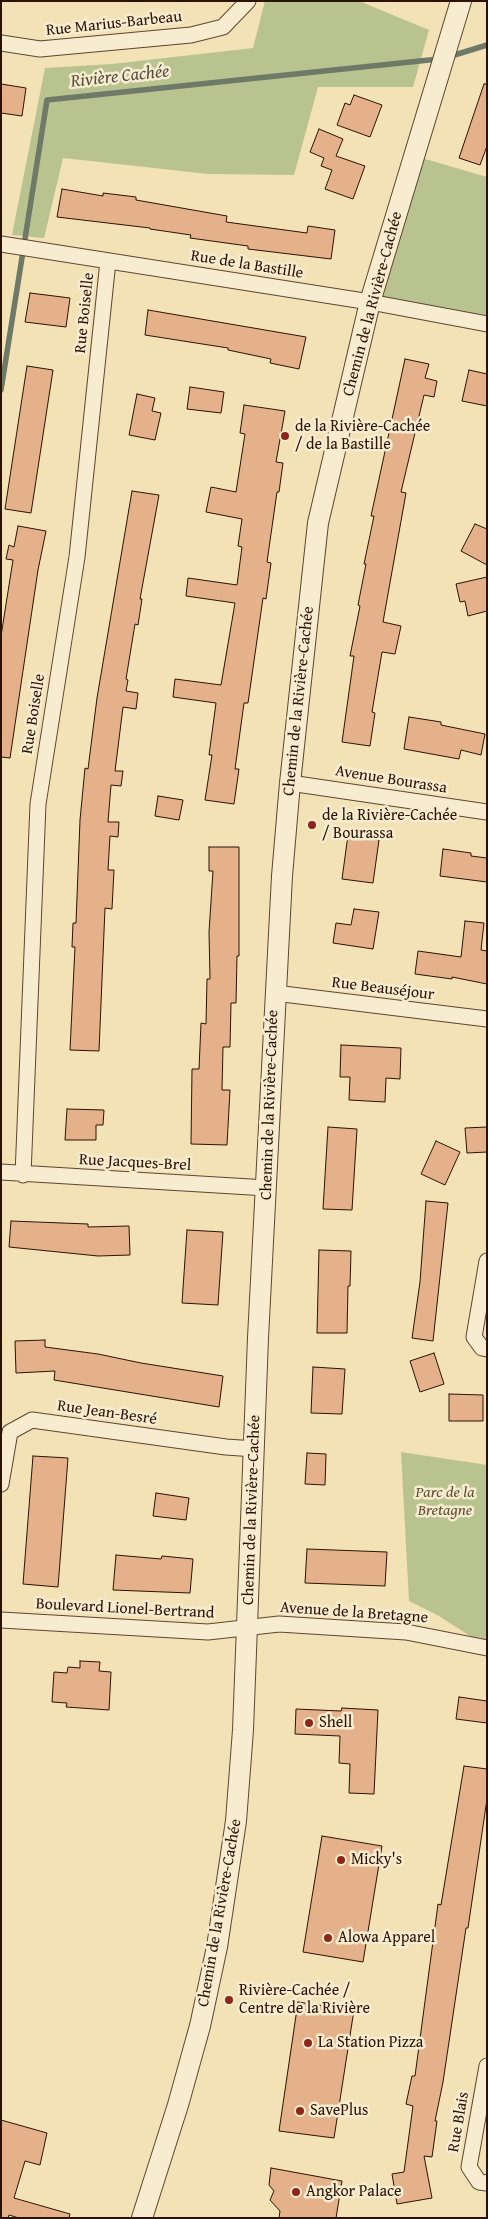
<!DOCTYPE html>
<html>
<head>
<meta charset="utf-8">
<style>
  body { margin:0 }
  #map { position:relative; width:488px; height:2219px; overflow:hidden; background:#f2e2b6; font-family:"Gentium Book Plus",serif }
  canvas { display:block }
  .frame { position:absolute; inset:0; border:2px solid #2b1204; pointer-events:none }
</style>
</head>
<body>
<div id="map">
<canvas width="488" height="2219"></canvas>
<div class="frame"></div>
</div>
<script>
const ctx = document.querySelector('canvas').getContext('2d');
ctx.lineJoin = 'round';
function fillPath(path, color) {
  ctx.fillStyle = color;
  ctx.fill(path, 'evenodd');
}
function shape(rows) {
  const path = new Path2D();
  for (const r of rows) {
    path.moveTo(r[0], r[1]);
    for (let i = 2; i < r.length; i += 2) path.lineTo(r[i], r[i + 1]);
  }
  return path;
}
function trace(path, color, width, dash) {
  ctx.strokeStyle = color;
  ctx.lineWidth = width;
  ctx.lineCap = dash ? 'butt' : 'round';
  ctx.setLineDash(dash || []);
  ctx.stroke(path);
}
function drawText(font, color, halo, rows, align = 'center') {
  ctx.font = font + ' "Gentium Book Plus",serif';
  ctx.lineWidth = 5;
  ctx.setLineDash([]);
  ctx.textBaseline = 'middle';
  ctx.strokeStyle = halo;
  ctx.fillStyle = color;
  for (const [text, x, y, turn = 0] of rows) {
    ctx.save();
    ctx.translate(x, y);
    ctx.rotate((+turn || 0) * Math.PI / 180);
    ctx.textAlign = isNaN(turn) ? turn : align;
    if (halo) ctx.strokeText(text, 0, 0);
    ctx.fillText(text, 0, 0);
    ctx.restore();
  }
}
fillPath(shape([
  [265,1,359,1,429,30,413,87,318,87,294,175,208,174,63,158,44,238,12,235,45,68,112,64,253,48],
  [422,158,487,177,487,320,375,300],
  [401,1452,487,1465,487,1647,439,1616,409,1601]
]), '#b9c38f');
trace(shape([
  [448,57,487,45],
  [1,390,47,100,439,59]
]), '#6f7968', 5.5);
const building = shape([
  [1,84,26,88,22,116,1,113,1,84],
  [484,84,487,84,487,146,480,165,459,158,484,84],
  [354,95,382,105,370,137,337,125,345,103,350,105,354,95],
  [319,129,343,139,336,156,365,166,353,199,325,189,332,170,321,166,324,158,310,152,319,129],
  [62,189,103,196,103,193,136,197,136,200,227,216,226,222,307,233,308,226,335,230,331,259,248,249,248,246,190,238,191,235,150,229,150,228,57,217,62,189],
  [30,293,70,298,66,327,25,322,30,293],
  [148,310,306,337,299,369,270,363,271,359,228,350,228,348,145,335,148,310],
  [405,359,429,364,425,378,437,381,434,397,424,395,401,492,406,493,383,622,401,626,395,654,382,652,372,712,375,713,370,746,342,742,354,656,350,656,360,606,358,605,366,564,364,564,374,516,371,516,405,359],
  [27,366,53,370,31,513,5,509,27,366],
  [469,370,487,374,487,406,462,401,469,370],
  [190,387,224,392,221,413,187,409,190,387],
  [137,394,155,398,152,411,161,413,155,440,129,435,137,394],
  [244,405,285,411,276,462,283,463,279,492,277,492,267,562,271,563,266,599,263,598,248,703,244,703,235,769,239,769,234,804,205,800,212,755,209,755,216,703,173,697,175,679,221,685,235,603,186,596,188,578,237,585,242,547,238,546,242,519,206,512,211,487,236,492,245,434,240,433,244,405],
  [132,491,159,495,140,599,142,599,138,625,135,624,126,679,128,680,126,691,138,693,136,709,123,707,115,771,123,771,121,786,111,785,108,822,119,822,118,837,110,836,108,870,114,870,112,909,105,908,99,1051,70,1050,75,947,72,947,73,923,76,923,80,820,85,768,88,769,97,698,132,491],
  [475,524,487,529,487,565,461,551,475,524],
  [18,526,46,531,38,570,10,758,1,757,1,636,13,560,6,559,9,545,14,547,18,526],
  [487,577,487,611,468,616,465,601,460,602,456,584,487,577],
  [409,717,441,722,441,725,485,734,481,755,461,750,459,759,404,749,409,717],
  [158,796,183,800,179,820,155,816,158,796],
  [348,835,379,840,373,883,342,879,348,835],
  [209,847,239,847,239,956,237,956,236,1003,231,1003,230,1047,223,1047,222,1090,230,1090,227,1145,191,1144,192,1069,199,1069,201,1023,206,1024,207,979,210,979,209,932,213,871,209,871,209,847],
  [443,849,471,853,471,856,487,858,487,882,440,876,443,849],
  [354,909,379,912,373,949,333,943,336,923,351,925,354,909],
  [465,921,484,923,481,950,487,951,487,984,452,977,452,979,415,974,418,951,461,957,465,921],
  [341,1045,401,1048,400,1079,386,1078,385,1102,349,1100,350,1077,340,1077,341,1045],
  [67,1109,104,1110,103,1125,96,1125,96,1140,65,1140,67,1109],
  [328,1127,357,1129,352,1210,323,1209,328,1127],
  [487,1127,487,1152,467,1153,465,1128,487,1127],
  [436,1141,460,1152,445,1185,421,1174,436,1141],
  [426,1201,448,1203,433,1341,412,1338,420,1282,426,1201],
  [11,1221,88,1224,88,1227,129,1226,130,1255,98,1256,9,1247,11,1221],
  [187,1230,223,1232,218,1305,182,1303,187,1230],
  [319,1250,351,1251,350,1286,348,1286,347,1333,317,1333,319,1250],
  [45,1340,45,1347,98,1354,141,1363,223,1376,219,1407,54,1380,55,1371,16,1373,15,1341,45,1340],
  [434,1353,444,1384,420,1392,410,1361,434,1353],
  [313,1367,345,1369,342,1414,311,1413,313,1367],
  [449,1394,483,1395,483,1421,449,1421,449,1394],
  [307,1453,326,1454,325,1485,305,1484,307,1453],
  [33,1456,68,1458,58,1587,23,1584,33,1456],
  [156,1493,189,1498,186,1520,153,1516,156,1493],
  [307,1549,387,1552,385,1586,305,1583,307,1549],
  [116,1555,161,1559,162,1556,193,1559,190,1593,113,1590,116,1555],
  [80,1661,100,1662,99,1671,111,1672,109,1710,66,1707,67,1703,52,1702,54,1672,67,1673,68,1667,80,1668,80,1661],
  [459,1697,487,1701,487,1723,456,1719,459,1697],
  [342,1708,378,1710,374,1794,349,1793,350,1764,339,1763,340,1736,295,1734,296,1709,341,1711,342,1708],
  [464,1766,487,1769,487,1799,468,1928,466,1928,443,2082,435,2121,437,2121,432,2157,424,2156,432,2198,397,2204,392,2174,404,2172,413,2106,406,2104,412,2076,415,2076,438,1904,441,1905,464,1766],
  [322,1836,382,1846,363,1962,303,1952,322,1836],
  [298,2002,354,2010,334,2138,279,2131,298,2002],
  [1,2120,47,2133,40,2165,25,2161,14,2198,70,2214,69,2218,19,2218,9,2215,8,2218,1,2218,1,2120],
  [271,2168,342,2181,336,2218,279,2218,280,2211,270,2200,274,2191,269,2185,271,2168]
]);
fillPath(building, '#e4b18b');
trace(building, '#2b1204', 1);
const minor = shape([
  [1,43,40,49,191,35,223,27,248,1],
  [1,244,370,302,487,324],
  [290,783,487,812],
  [275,993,487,1019],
  [1,1172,267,1188],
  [23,1175,38,804,77,557,108,261],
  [487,1261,474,1337,482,1348,487,1349],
  [1,1484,10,1432,32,1420,226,1447,255,1449],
  [1,1620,208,1632,279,1624,406,1632,487,1648],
  [487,2066,469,2167,479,2182,487,2183]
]);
const tertiary = shape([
  [142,2218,178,2105,200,2026,217,1947,236,1821,243,1730,258,1338,282,876,290,783,318,523,370,302,461,1]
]);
trace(minor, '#5d4630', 17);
trace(tertiary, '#5d4630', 22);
trace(minor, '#f7ecd0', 15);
trace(tertiary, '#f7ecd0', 20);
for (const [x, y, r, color] of [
  [285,436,5,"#8f2418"],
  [312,825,5,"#8f2418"],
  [309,1723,5,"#8f2418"],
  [341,1860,5,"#8f2418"],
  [328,1938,5,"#8f2418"],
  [229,2000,5,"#8f2418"],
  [308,2043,5,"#8f2418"],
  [300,2111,5,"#8f2418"],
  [296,2192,5,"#8f2418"]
]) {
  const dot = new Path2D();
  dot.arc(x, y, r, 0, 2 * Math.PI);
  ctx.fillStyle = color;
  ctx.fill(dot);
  trace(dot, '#f7ecd0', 2);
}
drawText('16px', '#2b1204', '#f7ecd0', [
  ["Rue Marius-Barbeau",114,24,-6],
  ["Rue de la Bastille",247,265,9],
  ["Chemin de la Rivière-Cachée",373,304,-75],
  ["Rue Boiselle",85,313,-84],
  ["Chemin de la Rivière-Cachée",299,701,-84],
  ["Rue Boiselle",34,714,-81],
  ["Avenue Bourassa",391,780,9],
  ["Rue Beauséjour",383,989,7],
  ["Chemin de la Rivière-Cachée",270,1105,-88],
  ["Rue Jacques-Brel",135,1163,3],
  ["Rue Jean-Besré",107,1413,8],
  ["Chemin de la Rivière-Cachée",252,1510,-88],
  ["Boulevard Lionel-Bertrand",125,1609,3],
  ["Avenue de la Bretagne",354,1613,4],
  ["Chemin de la Rivière-Cachée",220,1913,-80],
  ["Rue Blais",459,2122,-80]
]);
drawText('16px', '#2b1204', '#f7ecd0', [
  ["de la Rivière-Cachée",295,427],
  ["/ de la Bastille",295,445],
  ["de la Rivière-Cachée",322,816],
  ["/ Bourassa",322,834],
  ["Shell",319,1723],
  ["Micky's",351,1860],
  ["Alowa Apparel",338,1938],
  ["Rivière-Cachée /",239,1991],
  ["Centre de la Rivière",239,2009],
  ["La Station Pizza",318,2043],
  ["SavePlus",310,2111],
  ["Angkor Palace",306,2192]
], 'left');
drawText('italic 16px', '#5d5035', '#f7ecd0', [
  ["Parc de la",445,1493],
  ["Bretagne",445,1511]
]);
drawText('italic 18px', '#534e3e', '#f7ecd0', [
  ["Rivière Cachée",120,77,-6]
]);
</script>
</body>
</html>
